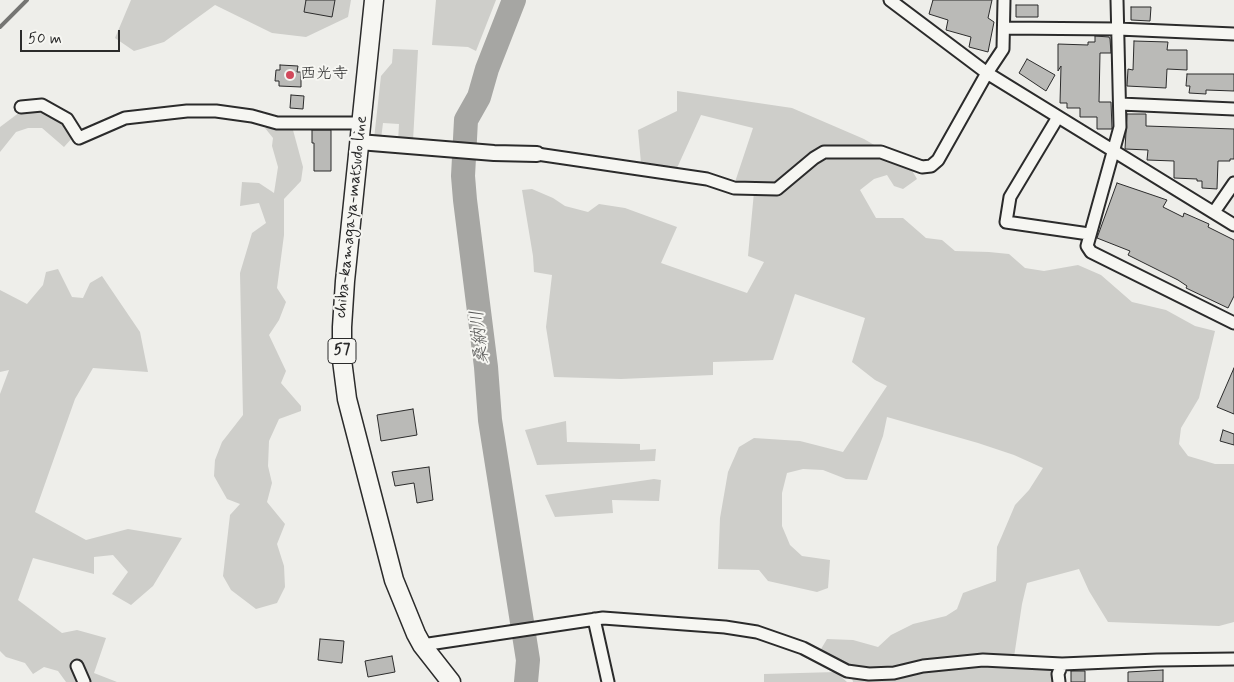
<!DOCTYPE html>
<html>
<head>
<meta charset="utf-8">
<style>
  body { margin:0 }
  #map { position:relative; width:1234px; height:682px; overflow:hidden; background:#eeeeea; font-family:Mynerve,sans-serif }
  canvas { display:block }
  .scale { position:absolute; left:20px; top:30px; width:100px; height:22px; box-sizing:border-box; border:2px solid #2b2b2b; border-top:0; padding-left:6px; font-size:15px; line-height:18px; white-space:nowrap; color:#2b2b2b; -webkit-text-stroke:4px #f6f6f2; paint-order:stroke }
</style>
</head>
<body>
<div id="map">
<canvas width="1234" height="682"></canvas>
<div class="scale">50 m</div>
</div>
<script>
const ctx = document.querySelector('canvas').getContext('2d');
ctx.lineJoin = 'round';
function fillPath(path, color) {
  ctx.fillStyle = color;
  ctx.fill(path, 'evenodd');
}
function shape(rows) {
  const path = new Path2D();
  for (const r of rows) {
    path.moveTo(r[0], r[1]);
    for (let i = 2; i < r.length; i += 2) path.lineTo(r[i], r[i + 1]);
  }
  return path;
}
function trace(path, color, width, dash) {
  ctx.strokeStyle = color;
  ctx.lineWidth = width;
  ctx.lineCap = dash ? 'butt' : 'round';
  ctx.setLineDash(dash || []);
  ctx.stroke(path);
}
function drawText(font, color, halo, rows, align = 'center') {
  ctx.font = font + ' Mynerve,"Klee One",sans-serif';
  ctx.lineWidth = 4;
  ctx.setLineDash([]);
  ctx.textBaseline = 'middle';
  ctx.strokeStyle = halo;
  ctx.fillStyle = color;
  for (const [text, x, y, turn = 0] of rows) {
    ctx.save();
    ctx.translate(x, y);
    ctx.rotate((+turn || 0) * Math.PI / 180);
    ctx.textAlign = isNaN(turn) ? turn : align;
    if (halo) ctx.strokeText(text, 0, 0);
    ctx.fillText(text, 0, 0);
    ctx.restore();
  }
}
fillPath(shape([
  [131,0,351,0,348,17,306,37,272,33,215,5,164,42,134,51,115,38],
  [436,0,496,0,476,51,468,47,432,45],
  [393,49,418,50,413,141,398,142,399,124,383,123,381,139,374,139,381,76,392,63],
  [677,91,792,108,864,139,881,149,824,150,776,186,734,185,753,128,701,115,677,168,641,163,638,130,677,111],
  [42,108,65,123,73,137,64,147,42,128,28,128,16,132,0,152,0,127,24,109],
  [265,128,293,130,303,167,301,181,284,199,284,235,277,288,286,302,279,320,269,335,286,371,281,383,301,406,301,411,279,419,269,441,268,466,272,483,267,502,285,524,277,544,284,566,285,587,277,603,256,609,231,590,223,576,230,515,240,504,227,499,214,476,215,460,222,442,243,415,240,273,252,233,266,223,259,203,240,206,242,182,259,183,274,193,278,167,272,146,273,138],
  [827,155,880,156,910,167,917,179,903,189,894,186,887,175,874,179,860,190,876,218,903,218,926,238,942,240,955,251,989,252,1009,254,1025,268,1044,271,1078,265,1101,275,1132,302,1166,310,1195,326,1215,331,1199,398,1181,428,1179,444,1188,456,1215,464,1234,464,1234,622,1219,626,1108,622,1089,591,1079,569,1027,583,1022,604,1014,657,893,670,850,669,829,657,821,649,827,639,853,640,878,647,891,635,913,624,946,616,957,609,963,593,996,581,997,547,1001,538,1015,505,1029,490,1043,468,1014,455,978,443,887,417,883,436,867,480,846,479,823,470,803,469,787,473,782,493,782,526,790,545,802,556,830,560,828,588,817,592,768,581,759,570,718,569,720,518,728,472,739,447,754,438,800,441,843,452,887,386,875,380,852,362,865,318,795,294,773,360,713,362,713,375,621,379,554,377,546,327,552,275,534,272,533,256,522,190,532,189,553,198,565,206,588,212,599,204,625,208,677,227,661,263,747,293,764,262,748,256,754,192,796,179],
  [58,269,72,297,83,298,90,283,102,276,140,332,148,372,93,368,75,399,35,512,86,540,128,529,182,538,153,586,131,605,112,594,128,572,113,555,94,557,94,574,33,558,18,600,62,633,77,630,106,638,94,673,117,682,66,682,58,671,44,667,33,674,25,663,6,657,0,651,0,394,9,370,0,372,0,290,27,304,43,285,46,272],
  [566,421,567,442,640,444,640,450,656,449,655,461,537,465,525,430],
  [654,479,661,480,659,501,612,500,613,513,555,517,545,495],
  [982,664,1053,666,1053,682,853,682,852,678,854,676,925,666],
  [836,672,847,682,764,682,764,674]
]), '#cececa');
trace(shape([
  [0,27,27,0]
]), '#757573', 4);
trace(shape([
  [514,0,487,69,479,97,466,120,463,176,465,200,486,367,490,420,528,660,526,682]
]), '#a6a6a3', 24);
const building = shape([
  [306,0,335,0,332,17,304,12,306,0],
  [933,0,992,0,988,18,994,22,988,52,969,47,971,37,946,30,948,20,929,14,933,0],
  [1016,5,1038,5,1038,17,1016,17,1016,5],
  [1131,7,1151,7,1150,21,1131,20,1131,7],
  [1095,36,1109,37,1110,39,1111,53,1100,53,1099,102,1111,102,1112,129,1097,129,1097,117,1080,117,1080,108,1067,108,1067,103,1060,103,1061,66,1058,71,1058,44,1088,45,1088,42,1095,42,1095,36],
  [1134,41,1168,42,1167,50,1187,50,1187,70,1167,69,1166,88,1127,86,1128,69,1133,70,1134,41],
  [1027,59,1055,75,1046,91,1019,73,1027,59],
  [280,65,298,66,297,72,301,72,301,87,279,86,279,81,275,81,276,70,280,70,280,65],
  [1187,74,1234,74,1234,91,1206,90,1206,94,1189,93,1190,86,1186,86,1187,74],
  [291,95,304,96,303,109,290,108,291,95],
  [1127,114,1146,114,1146,126,1234,129,1234,159,1230,159,1230,161,1218,161,1217,189,1202,188,1202,181,1197,181,1197,179,1174,178,1174,161,1147,160,1148,150,1125,149,1127,114],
  [312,130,331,130,331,171,314,171,314,143,312,143,312,130],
  [1117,183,1167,200,1163,207,1183,217,1184,213,1209,224,1208,227,1234,240,1234,296,1228,308,1186,288,1187,286,1178,280,1128,255,1130,251,1097,238,1117,183],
  [1234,368,1234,414,1217,407,1234,368],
  [413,409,417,435,381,441,377,415,413,409],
  [1223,430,1234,434,1234,445,1220,441,1223,430],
  [429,467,433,500,417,503,414,483,395,486,392,472,429,467],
  [320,639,344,641,342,663,318,660,320,639],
  [392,656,395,672,368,677,365,661,392,656],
  [1163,670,1163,682,1128,682,1128,672,1163,670],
  [1071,671,1085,671,1085,682,1071,682,1071,671]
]);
fillPath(building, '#babab7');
trace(building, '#2b2b2b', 1);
const minor = shape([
  [890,0,987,73,1234,225],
  [1117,0,1120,127,1087,246,1091,252,1234,323],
  [1004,28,1118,29,1234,34],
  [1120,104,1234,109],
  [21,107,42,105,67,119,79,138,125,118,187,111,216,111,252,116,277,123,361,123],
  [1058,117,1010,197,1006,222,1089,234],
  [537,154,707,179,734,188,777,189,814,158,824,152,881,152,922,167,931,166,938,160,987,73,1003,49,1004,0],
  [1214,212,1234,183],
  [594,619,608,682],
  [422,645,603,618,725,627,757,632,803,648,847,671,869,674,894,673,923,666,983,660,1062,664,1157,660,1234,659],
  [77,666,84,682],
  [1059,682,1058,674,1062,664]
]);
const tertiary = shape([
  [359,142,494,153,537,154]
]);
const primary = shape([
  [374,0,345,281,342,327,342,360,347,399,394,580,416,634,422,645,451,682]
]);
trace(minor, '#2b2b2b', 15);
trace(tertiary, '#2b2b2b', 18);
trace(primary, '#2b2b2b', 21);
trace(minor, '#f6f6f2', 11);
trace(tertiary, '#f6f6f2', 14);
trace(primary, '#f6f6f2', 18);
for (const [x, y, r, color] of [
  [290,75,5,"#d1495b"]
]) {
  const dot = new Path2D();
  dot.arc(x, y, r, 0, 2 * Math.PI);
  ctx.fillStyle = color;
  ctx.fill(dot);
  trace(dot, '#f6f6f2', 2);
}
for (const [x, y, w] of [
  [342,351,28]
]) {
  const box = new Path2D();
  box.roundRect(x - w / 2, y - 12.5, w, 25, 4);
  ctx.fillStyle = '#f6f6f2';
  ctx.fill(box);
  trace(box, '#2b2b2b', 1);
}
drawText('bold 15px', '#2b2b2b', null, [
  ["57",342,351]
]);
drawText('16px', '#2b2b2b', '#f6f6f2', [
  ["西光寺",300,75]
], 'left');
drawText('16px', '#2b2b2b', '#f6f6f2', [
  ["chiba-kamagaya-matsudo line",352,217,-84]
]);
drawText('italic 18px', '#565655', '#f6f6f2', [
  ["桑納川",481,337,-96]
]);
</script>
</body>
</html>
